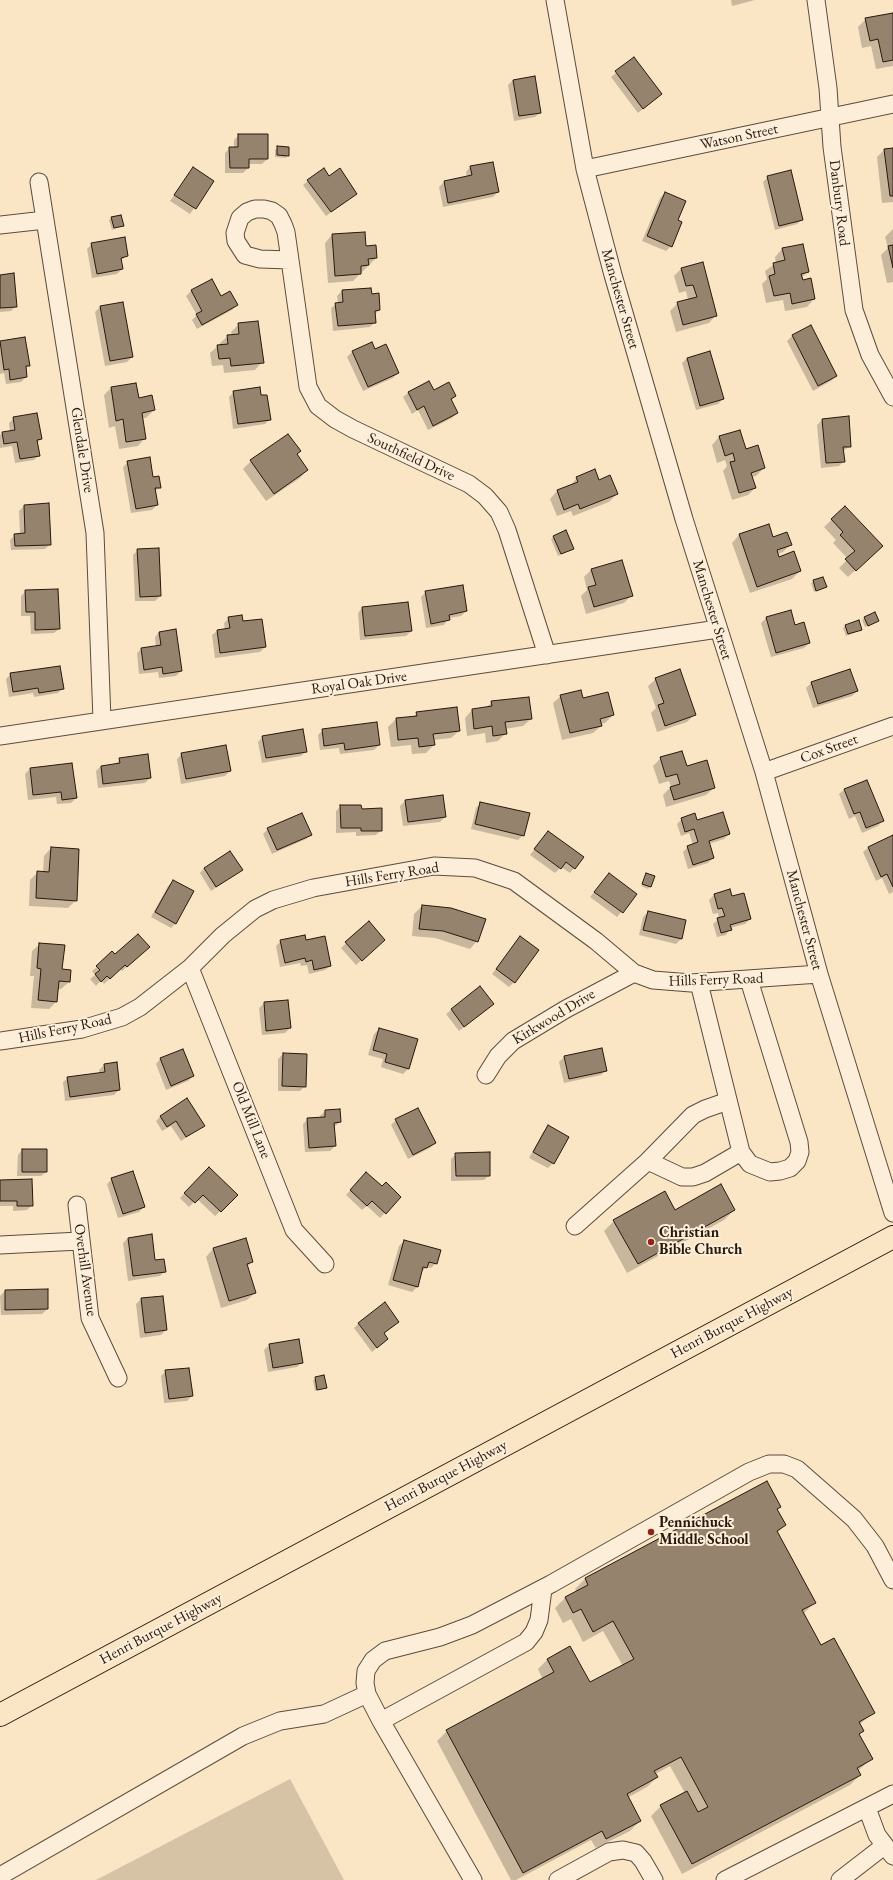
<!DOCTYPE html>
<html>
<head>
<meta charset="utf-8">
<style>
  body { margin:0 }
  canvas { display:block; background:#fae5c4 }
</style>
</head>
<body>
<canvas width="893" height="1880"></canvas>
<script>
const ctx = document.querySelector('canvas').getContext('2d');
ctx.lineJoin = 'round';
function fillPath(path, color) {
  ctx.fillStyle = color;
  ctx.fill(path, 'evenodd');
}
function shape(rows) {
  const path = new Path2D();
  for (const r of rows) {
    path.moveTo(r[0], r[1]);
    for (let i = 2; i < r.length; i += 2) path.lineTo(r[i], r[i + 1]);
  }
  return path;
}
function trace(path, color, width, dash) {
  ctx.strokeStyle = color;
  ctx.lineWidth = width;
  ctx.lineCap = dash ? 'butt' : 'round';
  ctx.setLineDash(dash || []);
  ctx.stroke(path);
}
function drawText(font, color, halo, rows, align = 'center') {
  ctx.font = font + ' "EB Garamond",serif';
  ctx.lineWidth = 4;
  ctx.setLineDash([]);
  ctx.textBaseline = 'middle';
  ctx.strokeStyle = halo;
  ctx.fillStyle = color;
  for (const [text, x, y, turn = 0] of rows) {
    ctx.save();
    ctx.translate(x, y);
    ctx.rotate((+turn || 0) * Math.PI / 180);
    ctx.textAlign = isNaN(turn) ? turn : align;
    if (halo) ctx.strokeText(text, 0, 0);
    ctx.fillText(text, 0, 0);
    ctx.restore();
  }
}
fillPath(shape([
  [290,1779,344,1880,96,1880]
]), '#d6c2a5');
fillPath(shape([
  [731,0,755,0,732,6],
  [893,14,893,66,876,69,871,46,862,48,858,27,866,19],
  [633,59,661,94,638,113,611,77],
  [513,80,540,113,535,117,514,121,508,85],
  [239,135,267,159,262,164,248,164,248,168,243,173,225,173,225,153,230,148,234,148,234,140],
  [278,147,288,155,286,158,275,157,275,150],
  [893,149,893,202,882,203,877,157,884,150],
  [470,167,498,192,493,197,443,207,439,187,444,182,467,177,466,172],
  [193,168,213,181,190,214,170,201],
  [329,177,356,193,326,216,303,185,308,181],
  [768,177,802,220,797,224,775,230,763,182],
  [665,193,677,221,671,246,666,251,642,241,660,198],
  [112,218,123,225,112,230,109,220],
  [893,229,893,282,887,283,881,255,888,248,885,237],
  [332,235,365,247,376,258,353,281,328,283,325,243],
  [92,244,127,256,120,261,122,269,117,274,92,278,87,249],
  [782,249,808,272,801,278,814,299,807,307,785,311,783,300,766,303,762,284,767,279,765,271,776,263,775,257],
  [682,268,716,315,709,323,676,332,670,311,678,303,688,300,686,291,679,293,674,276],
  [0,276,16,306,11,311,0,312],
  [212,280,221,297,237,305,232,310,197,329,192,320,197,315,186,296,191,291],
  [370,289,371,295,379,310,374,315,375,322,370,327,333,331,331,308,338,303,337,296,342,291],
  [122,303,132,357,127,362,105,366,95,312,100,307],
  [239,324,262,362,255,370,224,373,223,365,212,366,210,353,218,346,220,346,220,343,228,336,232,335,231,332],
  [811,327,836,376,831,381,813,391,787,341,792,336],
  [24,338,28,365,25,369,26,377,21,382,6,384,4,373,0,374,0,342],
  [372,343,375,350,398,373,393,378,363,391,347,357,352,352],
  [687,358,723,399,718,404,696,410,682,363],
  [429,382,433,392,455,396,451,401,457,413,452,418,428,430,418,410,412,414,403,397,408,393],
  [135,384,138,399,154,410,146,418,142,418,145,438,138,446,119,449,115,426,109,428,104,395,111,388],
  [234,392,270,419,265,424,233,429,229,397],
  [14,418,41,439,37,443,39,455,34,460,15,463,12,446,0,448,0,435,3,433,10,432,9,423],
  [822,420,850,446,843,451,844,461,839,466,821,468,817,425],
  [719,437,745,450,764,468,756,476,752,477,755,488,748,495,732,500,723,471,727,466,725,460,717,463,712,445],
  [296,454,307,470,300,478,266,501,243,469,251,461],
  [128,462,152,478,160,487,154,492,157,505,152,510,131,513,123,467],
  [577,478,598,481,617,494,609,502,573,516,571,511,557,516,550,499,557,491,570,486],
  [24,506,50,544,45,549,11,550,10,540,15,535,20,534,19,511],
  [845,507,874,553,848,577,839,568,848,559,833,543,836,540,824,527],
  [768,525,772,538,790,545,783,552,777,554,779,558,800,571,792,579,750,593,732,543,739,535],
  [554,537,572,549,558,556,551,539],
  [138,550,160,596,155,601,135,601,133,555],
  [591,570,632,595,624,603,586,614,581,596,587,590,584,577],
  [822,578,826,587,814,592,811,583],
  [26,591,59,629,54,633,31,634,30,616,21,616,21,596],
  [426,592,466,611,461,616,449,618,444,625,426,628,421,597],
  [362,608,411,631,406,636,360,640,358,613],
  [790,612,794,626,809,643,804,648,771,657,761,623,766,618],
  [229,618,242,622,265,647,260,652,215,658,212,635,217,631,225,630,224,623],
  [865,618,878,621,865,627,862,620],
  [846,625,861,630,846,636,843,628],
  [159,632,181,671,176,676,159,678,158,672,139,674,137,653,142,648,156,647,155,637],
  [11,674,63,688,58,693,34,697,33,693,9,697,6,679],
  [656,679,694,715,687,722,657,732,651,713,656,708,648,686],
  [811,683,857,691,852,696,813,708,806,688],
  [561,696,582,700,613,715,605,723,600,724,601,726,593,733,562,740,553,703],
  [492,702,531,719,523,726,505,729,506,733,498,741,486,743,485,733,467,736,465,718,472,710,486,708],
  [417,713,459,731,451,738,433,740,434,745,426,753,412,754,411,745,391,747,388,727,396,719,412,718],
  [323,730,379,745,374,750,340,754,339,748,320,750,318,735],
  [263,737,306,751,301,756,262,763,258,742],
  [182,754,230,771,225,776,181,784,177,759],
  [661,758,686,767,714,788,706,795,666,807,663,795,671,787,669,781,659,784,653,766],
  [120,759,150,778,145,783,98,788,96,771,101,766,115,765],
  [30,769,76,798,71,803,57,804,56,797,28,800,25,774],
  [844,790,882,821,878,826,862,833,855,816,849,819,839,794],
  [405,801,445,817,440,822,403,826,400,806],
  [481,803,523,835,518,840,471,829,476,808],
  [341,806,361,810,381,830,376,835,356,836,356,832,336,833,336,811],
  [682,819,697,821,729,834,724,839,709,844,713,858,708,863,688,869,683,852,688,847,693,845,689,833,681,836,677,824],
  [268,829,311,835,306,839,272,854,263,834],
  [548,832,574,868,570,873,561,867,555,873,530,855],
  [893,836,893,892,889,894,882,878,876,881,863,852,868,848],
  [51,848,76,900,68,908,29,906,30,880,38,872,43,872,44,856],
  [204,868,241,870,211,891,200,873],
  [609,874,636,894,617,917,590,897],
  [646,874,650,887,648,889,641,886],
  [173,881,176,923,171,928,151,917,168,886],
  [714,895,732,897,750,919,745,924,730,928,726,935,717,937,713,924,719,919,718,913,713,914,709,900],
  [422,906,477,941,470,949,435,938,412,936,414,914],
  [648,912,681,939,676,944,639,935,643,917],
  [369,922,379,945,356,965,341,948],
  [520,938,514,982,509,987,492,974],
  [281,941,330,966,325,970,309,974,307,965,301,966,300,963,280,967,276,946],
  [40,944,61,970,69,982,61,989,57,989,56,1002,49,1009,31,1008,34,976,30,976,32,951],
  [144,952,122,971,120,969,104,984,101,980,96,986,90,979,95,975,92,971,97,967,114,956],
  [480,988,493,1004,459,1031,446,1014],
  [287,1001,290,1028,285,1033,262,1035,259,1008,264,1003],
  [379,1029,408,1069,403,1074,381,1067,383,1059,368,1055,374,1034],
  [182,1050,193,1076,188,1081,166,1090,156,1064,160,1059],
  [283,1054,305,1086,300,1091,278,1091,278,1059],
  [564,1057,606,1070,601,1075,564,1083,559,1062],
  [104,1065,119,1090,114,1095,65,1101,63,1082,68,1078,100,1074,99,1070],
  [325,1111,340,1122,334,1127,335,1146,330,1151,305,1152,303,1124,308,1119,320,1118,320,1116],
  [161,1116,203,1126,181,1141,171,1126,162,1131,156,1121],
  [396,1120,435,1143,430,1148,408,1159,391,1125],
  [548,1127,553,1163,548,1168,529,1158,543,1132],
  [22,1150,46,1172,41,1176,17,1176,18,1155],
  [456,1154,489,1175,484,1180,451,1181,451,1159],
  [209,1168,237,1195,215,1216,197,1199,189,1207,180,1198],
  [366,1173,382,1188,400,1197,380,1218,367,1206,362,1210,346,1195],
  [112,1179,144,1207,139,1212,118,1218,107,1184],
  [0,1181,32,1205,27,1210,13,1211,13,1206,0,1206],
  [734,1210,724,1220,627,1273,604,1231,614,1221,675,1212],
  [128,1238,165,1271,160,1276,128,1281,123,1243],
  [245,1239,252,1261,247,1267,255,1293,247,1300,221,1308,206,1257,213,1249],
  [404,1241,436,1263,431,1268,426,1267,421,1273,417,1287,412,1292,388,1285,399,1246],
  [5,1291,47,1309,42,1314,1,1315,0,1296],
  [141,1299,166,1330,161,1335,140,1338,136,1304],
  [398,1322,383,1334,387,1339,372,1352,354,1328,359,1323],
  [269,1345,302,1362,297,1367,268,1372,264,1350],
  [166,1371,192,1396,187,1401,164,1403,161,1376],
  [323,1376,326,1388,315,1391,313,1380],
  [767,1482,780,1507,777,1510,785,1525,777,1533,814,1603,803,1614,820,1647,873,1713,859,1725,862,1731,859,1735,871,1759,858,1771,860,1775,850,1785,682,1874,651,1816,661,1806,685,1793,670,1766,655,1774,657,1777,647,1787,627,1798,640,1821,630,1831,596,1848,591,1840,516,1880,511,1880,437,1741,447,1731,543,1680,538,1669,548,1659,590,1684,623,1666,603,1631,583,1642,571,1619,563,1623,555,1608,565,1598,577,1592,575,1589,585,1579]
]), '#0003');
const building = shape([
  [893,13,893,60,883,62,878,39,870,41,865,18,893,13],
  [634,57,662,94,643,109,615,71,634,57],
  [535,76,541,113,519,116,513,80,535,76],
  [238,134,268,134,268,159,249,159,249,168,230,168,229,147,238,147,238,134],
  [277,146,289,147,289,156,277,155,277,146],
  [893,148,893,196,890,196,884,149,893,148],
  [493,162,499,192,448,203,444,181,472,175,470,166,493,162],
  [193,167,214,181,196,209,174,195,193,167],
  [324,168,329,176,340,168,357,194,331,212,307,180,324,168],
  [791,170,803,220,779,226,767,176,791,170],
  [665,192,686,201,678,220,682,222,672,247,647,236,665,192],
  [121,215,124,226,114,228,111,217,121,215],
  [365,232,366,246,376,245,377,258,368,259,369,265,361,266,361,274,335,276,332,234,365,232],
  [125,237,128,256,121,258,123,269,97,274,91,243,125,237],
  [803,244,809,272,801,274,803,280,811,278,815,299,792,304,790,293,774,296,769,276,775,274,773,263,785,260,782,248,803,244],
  [893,245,893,268,888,246,893,245],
  [703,262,717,316,683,325,677,302,697,297,693,285,686,286,681,268,703,262],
  [14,273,17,307,0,308,0,275,14,273],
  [212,279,221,296,230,291,238,305,202,325,196,314,202,311,191,290,212,279],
  [371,288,372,294,379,293,380,310,375,311,376,323,338,326,335,303,343,302,342,290,371,288],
  [123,302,133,357,110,361,100,306,123,302],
  [258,321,264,363,231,366,230,358,219,359,217,345,228,344,227,335,239,334,238,323,258,321],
  [811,325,837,376,818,386,792,335,811,325],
  [25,337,30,366,26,366,27,377,10,380,9,369,4,370,0,341,25,337],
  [372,342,375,349,386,344,399,373,368,387,352,351,372,342],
  [710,351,724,399,700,406,687,358,710,351],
  [429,381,434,390,449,382,456,396,451,399,458,413,433,426,424,406,417,410,408,392,429,381],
  [136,383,139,398,152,395,155,410,142,413,146,439,126,442,123,419,116,421,111,387,136,383],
  [260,387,261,395,267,395,271,420,238,424,233,391,260,387],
  [37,413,42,439,37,440,40,456,20,459,17,442,4,444,2,432,15,430,13,417,37,413],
  [849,416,851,447,843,447,845,462,826,463,822,419,849,416],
  [740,430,746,449,758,445,765,468,751,473,756,488,739,493,730,462,735,461,733,453,725,456,719,436,740,430],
  [288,434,301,451,297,454,308,470,274,494,250,460,288,434],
  [150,457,153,477,159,476,161,488,155,488,158,505,136,509,127,461,150,457],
  [595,469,599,480,610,475,618,494,580,509,578,504,564,510,557,490,578,482,576,477,595,469],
  [49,503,51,545,15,546,14,534,25,533,24,505,49,503],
  [845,506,883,546,856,571,845,559,855,551,840,535,843,532,831,519,845,506],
  [769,524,773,537,787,532,792,545,777,550,779,557,794,551,801,571,757,587,739,534,769,524],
  [566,530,574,549,561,554,553,536,566,530],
  [159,548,161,596,140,597,137,549,159,548],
  [622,560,633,596,594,607,588,587,596,585,591,569,622,560],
  [823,577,827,587,816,591,813,580,823,577],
  [463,585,467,611,449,615,450,620,431,624,425,591,463,585],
  [58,589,60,629,35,630,35,612,26,612,25,590,58,589],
  [408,602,412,631,365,636,362,607,408,602],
  [791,610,795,625,804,622,810,643,776,653,766,617,791,610],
  [875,612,879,621,868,626,864,617,875,612],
  [242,615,243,621,262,619,266,647,220,653,217,630,230,628,228,617,242,615],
  [859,620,862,630,848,634,845,625,859,620],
  [176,629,182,671,163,674,162,667,144,670,141,648,161,645,159,632,176,629],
  [60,666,64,689,39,693,38,688,13,692,10,673,60,666],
  [680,669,696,715,665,726,658,705,664,703,655,678,680,669],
  [850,669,858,691,818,704,811,682,850,669],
  [581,690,583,698,608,692,614,715,600,719,602,726,570,733,560,695,581,690],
  [529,697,532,719,505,722,507,734,493,736,492,726,474,729,472,709,492,706,491,701,529,697],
  [457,707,460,731,433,734,435,745,419,747,418,738,398,740,396,718,417,716,416,712,457,707],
  [377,722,380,745,345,750,344,743,324,746,322,729,377,722],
  [303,729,307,752,266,758,262,736,303,729],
  [226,745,231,771,186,779,181,753,226,745],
  [682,751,687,766,707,760,715,788,674,800,670,787,680,784,677,774,666,777,660,757,682,751],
  [148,754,151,778,103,784,101,766,120,763,119,758,148,754],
  [72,763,77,798,62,800,61,792,33,795,30,768,72,763],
  [867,780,884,821,866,828,860,812,854,814,844,789,867,780],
  [443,795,446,817,408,822,405,800,443,795],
  [480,802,530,813,524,836,475,824,480,802],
  [340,805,361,805,362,809,382,808,382,831,361,831,361,828,341,828,340,805],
  [723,812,730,834,709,841,714,858,693,865,687,846,698,842,694,829,685,832,681,818,695,813,697,820,723,812],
  [302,813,312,835,277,850,267,828,302,813],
  [548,831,584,857,575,869,566,862,561,869,534,849,548,831],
  [893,835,893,887,887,874,881,877,868,847,893,835],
  [51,847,79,849,77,901,36,898,37,871,49,872,51,847],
  [230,851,243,870,216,887,204,868,230,851],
  [609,873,637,894,623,913,594,892,609,873],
  [646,873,655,876,651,887,642,884,646,873],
  [173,880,194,891,176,924,155,912,173,880],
  [730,889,732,896,744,893,751,919,730,925,732,930,721,933,717,918,725,916,722,908,718,909,714,894,730,889],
  [422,905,451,908,486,919,478,942,443,931,419,929,422,905],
  [648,911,686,920,682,939,643,930,648,911],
  [369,921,385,940,362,961,345,942,369,921],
  [138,934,150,947,127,967,125,965,110,979,107,976,101,982,95,974,100,970,96,966,112,951,115,954,138,934],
  [305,935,306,940,325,936,331,966,314,970,312,960,306,962,305,958,285,963,280,940,305,935],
  [520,936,539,950,515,983,496,969,520,936],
  [39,943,65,945,62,969,71,970,70,982,59,981,57,1002,38,1000,41,969,37,968,39,943],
  [480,986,494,1004,464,1027,451,1009,480,986],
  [288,1000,291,1028,266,1031,264,1002,288,1000],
  [379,1028,418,1039,409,1069,385,1062,387,1054,373,1050,379,1028],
  [602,1048,607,1071,569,1079,564,1056,602,1048],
  [183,1049,194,1076,171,1086,160,1058,183,1049],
  [283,1053,307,1054,306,1087,282,1086,283,1053],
  [117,1062,120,1090,70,1097,67,1077,105,1072,104,1064,117,1062],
  [187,1098,205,1126,186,1137,176,1121,167,1127,160,1116,187,1098],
  [418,1108,436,1143,413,1155,395,1119,418,1108],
  [340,1109,341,1122,334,1123,336,1146,309,1148,307,1118,325,1117,325,1110,340,1109],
  [548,1125,569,1137,554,1164,533,1152,548,1125],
  [22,1149,47,1149,47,1172,22,1172,22,1149],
  [490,1152,490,1176,456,1176,455,1153,490,1152],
  [209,1167,238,1195,221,1212,203,1195,195,1203,184,1193,209,1167],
  [133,1171,145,1207,123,1214,111,1178,133,1171],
  [366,1172,382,1186,386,1182,401,1197,386,1214,372,1201,367,1206,350,1190,366,1172],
  [32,1179,33,1206,17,1206,17,1201,0,1201,0,1180,32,1179],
  [721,1184,735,1210,638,1264,613,1220,665,1191,675,1210,721,1184],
  [152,1234,155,1260,164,1259,166,1272,133,1276,128,1238,152,1234],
  [246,1238,253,1262,247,1264,256,1293,229,1301,213,1248,246,1238],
  [404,1240,441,1250,437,1264,429,1262,427,1268,423,1267,418,1287,393,1280,404,1240],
  [48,1289,48,1309,5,1310,5,1290,48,1289],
  [163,1296,167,1330,145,1333,141,1298,163,1296],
  [385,1302,399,1322,384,1333,388,1339,377,1348,358,1323,385,1302],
  [299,1339,303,1363,273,1368,269,1344,299,1339],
  [189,1368,193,1396,169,1399,165,1370,189,1368],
  [324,1375,327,1388,317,1390,315,1377,324,1375],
  [767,1481,781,1507,777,1509,786,1525,777,1531,816,1603,802,1610,821,1645,834,1638,875,1713,859,1722,864,1731,859,1734,873,1759,857,1768,861,1775,692,1864,660,1805,687,1791,698,1812,708,1807,681,1757,654,1771,658,1777,627,1794,641,1821,606,1839,602,1831,523,1873,446,1730,554,1672,547,1659,570,1646,590,1682,634,1659,613,1621,593,1632,581,1609,573,1613,565,1597,588,1585,585,1578,767,1481]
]);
fillPath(building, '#95836d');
trace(building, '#28190e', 1);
const minor = shape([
  [555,0,585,169,613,275,684,519,764,772,819,974,893,1213],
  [816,0,828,88,832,147,854,310,870,355,893,397],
  [585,169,893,104],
  [39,182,95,533,102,720],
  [0,225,45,220],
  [290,260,260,259,245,255,236,241,235,233,240,218,247,212,255,209,264,209,272,211,279,216,283,224,286,232,290,260,308,387,318,406,335,419,353,429,469,484,485,496,499,512,507,530,547,655],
  [0,736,718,629],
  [764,772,893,726],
  [190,968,294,1230,325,1264],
  [699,983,741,1152],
  [0,1041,82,1029,122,1017,140,1007,190,968,223,935,255,909,273,900,313,888,434,866,475,868,514,881,596,941,634,973,653,980,691,983,819,974],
  [486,1075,498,1056,513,1041,566,1009,634,973],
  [648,1161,693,1115,705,1109,728,1101],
  [77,1205,90,1318,118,1378],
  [575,1226,648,1161,682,1177,693,1177,705,1173,741,1152,750,1164,770,1172,780,1171,790,1168,797,1161,800,1152,799,1142,749,980],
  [0,1245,80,1241],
  [381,1721,526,1642,534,1632,539,1620,543,1589],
  [867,1808,877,1835,893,1856],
  [0,1876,243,1736,280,1721,324,1714,367,1694],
  [473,1880,381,1721,367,1694,365,1683,366,1671,373,1660,385,1651,440,1637,472,1625,551,1584,749,1472,769,1464,784,1464,797,1469,854,1519,875,1546,893,1580],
  [558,1880,609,1852,623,1850,636,1853,643,1861,654,1880],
  [725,1880,893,1794],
  [840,1880,884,1846]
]);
const major = shape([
  [0,1715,893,1237]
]);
trace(minor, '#5c4c3c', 19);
trace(major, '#28190e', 24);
trace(minor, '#fceed9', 17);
trace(major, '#fae5c4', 22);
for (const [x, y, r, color] of [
  [651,1242,4,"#8f2418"],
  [651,1532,4,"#8f2418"]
]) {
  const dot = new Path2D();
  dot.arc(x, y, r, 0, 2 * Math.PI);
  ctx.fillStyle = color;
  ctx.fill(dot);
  trace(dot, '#fceed9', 1.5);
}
drawText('15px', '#28190e', '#fceed9', [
  ["Watson Street",739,137,-12],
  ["Danbury Road",839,203,83],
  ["Manchester Street",620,299,74],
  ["Glendale Drive",82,450,81],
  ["Southfield Drive",411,457,25],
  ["Manchester Street",712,610,73],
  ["Royal Oak Drive",359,683,-8],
  ["Cox Street",829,749,-20],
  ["Hills Ferry Road",392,875,-9],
  ["Manchester Street",804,920,75],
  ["Hills Ferry Road",716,980,-2],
  ["Kirkwood Drive",554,1017,-31],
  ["Hills Ferry Road",65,1029,-12],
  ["Old Mill Lane",251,1120,68],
  ["Overhill Avenue",85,1270,82],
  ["Henri Burque Highway",732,1323,-28],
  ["Henri Burque Highway",446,1476,-28],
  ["Henri Burque Highway",161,1629,-28]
]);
drawText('bold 15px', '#28190e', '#fceed9', [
  ["Christian",659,1233],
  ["Bible Church",659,1250],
  ["Pennichuck",659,1523],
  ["Middle School",659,1540]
], 'left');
</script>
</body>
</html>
